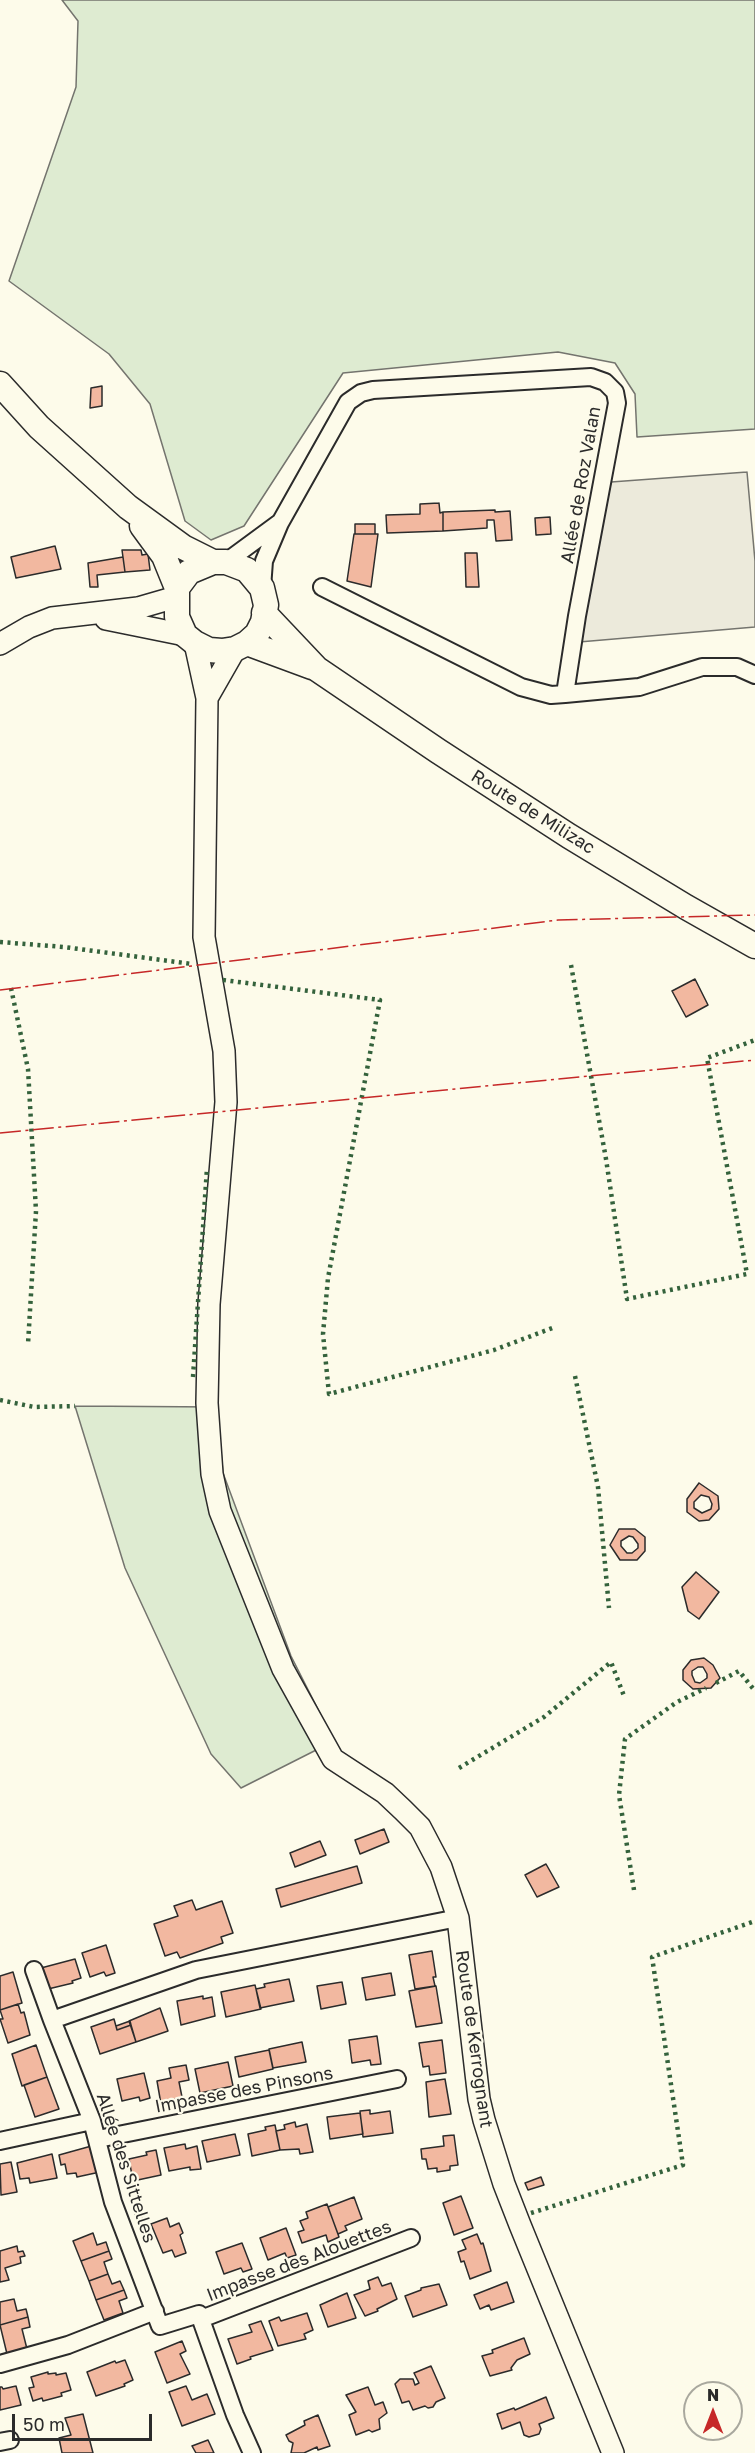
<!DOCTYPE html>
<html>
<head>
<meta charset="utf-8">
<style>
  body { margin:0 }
  #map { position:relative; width:755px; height:2453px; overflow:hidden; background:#fdfbea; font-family:"Golos Text",sans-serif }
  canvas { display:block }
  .north { position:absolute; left:683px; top:2381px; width:60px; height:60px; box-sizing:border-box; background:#fdfbea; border:2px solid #a9a89e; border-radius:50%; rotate:0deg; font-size:16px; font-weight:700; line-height:24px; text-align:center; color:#2b2b2b }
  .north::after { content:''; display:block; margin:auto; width:21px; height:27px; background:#c62828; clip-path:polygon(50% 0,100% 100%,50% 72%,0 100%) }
  .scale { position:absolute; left:12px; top:2414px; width:140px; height:27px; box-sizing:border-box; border:3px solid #2b2b2b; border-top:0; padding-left:8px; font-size:18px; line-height:21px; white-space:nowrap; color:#2b2b2b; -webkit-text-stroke:4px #fdfbea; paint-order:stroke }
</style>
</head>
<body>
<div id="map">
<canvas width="755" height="2453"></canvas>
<div class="north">N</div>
<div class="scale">50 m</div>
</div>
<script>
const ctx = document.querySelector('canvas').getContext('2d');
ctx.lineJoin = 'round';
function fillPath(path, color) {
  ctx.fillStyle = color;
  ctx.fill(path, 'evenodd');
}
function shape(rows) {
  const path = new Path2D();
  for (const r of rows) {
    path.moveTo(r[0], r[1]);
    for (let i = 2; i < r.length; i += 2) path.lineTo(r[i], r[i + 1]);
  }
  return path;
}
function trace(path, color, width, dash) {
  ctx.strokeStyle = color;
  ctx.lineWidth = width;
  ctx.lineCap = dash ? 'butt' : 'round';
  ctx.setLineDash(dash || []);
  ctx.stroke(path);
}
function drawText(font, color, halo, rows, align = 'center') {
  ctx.font = font + ' "Golos Text",sans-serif';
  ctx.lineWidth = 4.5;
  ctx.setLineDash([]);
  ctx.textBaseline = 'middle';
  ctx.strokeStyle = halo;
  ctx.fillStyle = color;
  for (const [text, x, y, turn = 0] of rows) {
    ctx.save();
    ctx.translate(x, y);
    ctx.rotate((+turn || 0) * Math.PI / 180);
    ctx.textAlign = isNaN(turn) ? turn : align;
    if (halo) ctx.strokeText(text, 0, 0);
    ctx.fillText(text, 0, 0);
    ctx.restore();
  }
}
const green = shape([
  [62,0,755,0,755,429,637,437,635,394,615,363,558,352,343,373,244,526,211,540,185,521,150,404,109,354,9,281,76,87,78,21,62,0],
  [75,1406,217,1407,223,1473,291,1656,334,1741,241,1788,211,1754,125,1568,75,1406]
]);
fillPath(green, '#deebd1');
trace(green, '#74746e', 1.5);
const parking = shape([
  [747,472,755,561,755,627,579,642,611,482,747,472]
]);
fillPath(parking, '#eceadb');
trace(parking, '#74746e', 1.5);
const building = shape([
  [102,386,102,406,90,408,91,388,102,386],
  [439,503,440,513,443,512,443,531,387,533,386,515,420,514,420,504,439,503],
  [495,510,495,512,510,511,512,540,496,541,494,520,487,520,487,528,443,531,443,512,495,510],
  [550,517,551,534,536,535,535,518,550,517],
  [355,524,375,524,375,534,355,534,355,524],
  [354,534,378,534,371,587,347,581,354,534],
  [55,546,61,569,16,578,11,557,55,546],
  [122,550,141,550,142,555,148,554,150,570,125,572,122,550],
  [465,553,477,553,479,587,466,587,465,553],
  [123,557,125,572,97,575,98,587,90,587,88,563,123,557],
  [695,979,708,1005,686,1017,672,991,695,979],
  [699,1483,718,1496,719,1509,709,1520,699,1521,687,1512,687,1499,699,1483],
  [701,1495,709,1497,712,1504,711,1509,702,1513,694,1508,694,1502,701,1495],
  [619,1529,635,1529,645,1537,645,1551,637,1560,620,1560,610,1545,619,1529],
  [629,1536,633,1537,638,1544,638,1548,632,1553,627,1553,621,1546,621,1541,629,1536],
  [696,1572,719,1592,699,1619,688,1611,682,1587,696,1572],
  [704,1658,713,1665,720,1678,711,1688,693,1689,683,1680,683,1670,691,1660,704,1658],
  [698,1667,703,1667,707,1674,707,1678,700,1683,695,1682,692,1675,692,1671,698,1667],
  [384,1829,389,1842,360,1854,355,1840,384,1829],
  [320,1841,326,1855,295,1867,290,1853,320,1841],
  [546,1864,559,1887,537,1897,525,1875,546,1864],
  [357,1866,362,1883,281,1907,276,1889,357,1866],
  [192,1900,196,1910,222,1901,233,1933,221,1937,223,1943,180,1958,177,1952,165,1956,154,1924,178,1916,174,1906,192,1900],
  [106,1945,115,1973,106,1976,104,1972,90,1977,82,1953,106,1945],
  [432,1951,436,1977,433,1977,435,1986,415,1989,409,1955,432,1951],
  [75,1959,81,1978,72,1981,73,1983,48,1989,41,1968,75,1959],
  [13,1972,22,2003,0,2010,0,1976,13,1972],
  [391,1973,395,1995,366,2000,362,1978,391,1973],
  [289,1979,294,2001,260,2008,256,1989,265,1987,264,1984,289,1979],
  [342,1982,346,2004,321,2009,317,1986,342,1982],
  [255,1985,261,2009,226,2017,221,1992,255,1985],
  [436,1986,442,2023,416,2027,409,1991,436,1986],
  [203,1996,203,1999,212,1997,215,2016,181,2025,177,2001,203,1996],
  [18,2004,21,2013,24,2012,30,2035,8,2043,0,2019,3,2019,0,2010,18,2004],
  [160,2008,168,2031,136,2042,129,2021,160,2008],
  [114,2019,117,2030,131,2025,136,2042,100,2054,91,2027,114,2019],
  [130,2021,131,2025,117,2030,116,2026,130,2021],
  [377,2036,381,2064,371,2065,370,2060,352,2063,349,2040,377,2036],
  [442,2040,446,2073,430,2075,429,2066,423,2067,419,2043,442,2040],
  [302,2042,306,2062,273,2068,269,2049,302,2042],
  [36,2045,47,2077,22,2086,12,2054,36,2045],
  [269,2050,273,2069,239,2077,235,2057,269,2050],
  [228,2062,233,2086,200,2093,195,2069,228,2062],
  [186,2065,189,2080,179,2082,182,2097,161,2104,157,2081,171,2078,169,2068,186,2065],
  [144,2073,150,2098,140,2101,139,2097,122,2101,117,2079,144,2073],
  [47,2077,59,2109,35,2117,24,2085,47,2077],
  [445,2079,451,2114,429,2117,426,2082,445,2079],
  [370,2110,370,2114,390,2111,393,2133,363,2137,360,2111,370,2110],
  [360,2113,363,2134,330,2139,327,2117,360,2113],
  [295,2122,296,2127,307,2124,313,2152,300,2154,299,2149,280,2150,276,2131,285,2129,284,2125,295,2122],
  [275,2125,280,2150,252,2156,248,2134,266,2130,265,2127,275,2125],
  [235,2134,240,2155,207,2162,202,2141,235,2134],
  [454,2135,458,2165,450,2166,450,2170,437,2172,437,2168,428,2169,426,2159,422,2159,421,2149,444,2146,443,2136,454,2135],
  [185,2144,186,2149,197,2146,201,2169,190,2170,190,2167,169,2171,164,2148,185,2144],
  [95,2145,100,2172,77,2177,76,2173,67,2174,65,2164,61,2165,59,2155,95,2145],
  [156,2150,161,2175,133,2181,129,2159,147,2155,146,2152,156,2150],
  [52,2154,57,2178,30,2183,29,2178,20,2179,17,2163,52,2154],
  [11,2162,17,2192,1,2195,0,2164,11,2162],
  [541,2177,544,2185,528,2190,525,2183,541,2177],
  [461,2196,473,2228,454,2235,443,2203,461,2196],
  [354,2197,362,2219,345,2226,347,2230,338,2234,328,2207,354,2197],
  [327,2204,339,2237,328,2242,326,2235,302,2243,298,2232,304,2230,300,2221,308,2218,306,2212,327,2204],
  [140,2208,143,2218,137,2220,134,2210,140,2208],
  [167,2218,170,2227,179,2223,183,2233,180,2235,186,2253,175,2257,172,2250,163,2253,151,2224,167,2218],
  [286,2228,296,2255,287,2258,285,2253,268,2260,260,2238,286,2228],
  [93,2233,97,2245,106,2242,109,2251,81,2261,73,2241,93,2233],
  [477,2234,481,2244,483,2243,491,2271,470,2279,464,2261,461,2262,458,2252,466,2249,462,2240,477,2234],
  [242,2243,252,2269,243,2272,241,2268,224,2274,216,2252,242,2243],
  [17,2246,18,2252,23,2251,25,2256,20,2257,21,2263,5,2268,9,2280,0,2282,0,2251,17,2246],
  [109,2251,112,2259,104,2262,108,2274,89,2281,81,2261,109,2251],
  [108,2274,112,2284,120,2281,124,2290,96,2300,89,2281,108,2274],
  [378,2277,382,2286,391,2283,397,2299,377,2309,378,2311,365,2316,354,2295,370,2289,368,2281,378,2277],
  [507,2282,514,2302,491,2310,489,2305,480,2309,474,2295,507,2282],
  [439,2284,447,2305,413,2317,405,2296,421,2290,421,2288,439,2284],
  [124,2290,127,2298,119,2301,123,2313,104,2320,96,2300,124,2290],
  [347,2293,356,2318,328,2327,320,2305,347,2293],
  [14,2299,17,2311,26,2309,28,2317,0,2325,0,2302,14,2299],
  [307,2313,313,2330,304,2334,306,2339,278,2346,269,2321,279,2317,281,2321,307,2313],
  [28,2317,30,2327,22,2329,27,2349,7,2354,0,2325,28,2317],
  [261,2321,273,2350,250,2357,251,2359,237,2364,228,2339,252,2332,249,2325,261,2321],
  [524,2338,530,2354,517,2360,511,2368,512,2370,490,2376,482,2356,493,2353,492,2350,524,2338],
  [182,2341,186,2351,180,2354,190,2374,167,2383,155,2352,182,2341],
  [125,2360,133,2380,124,2384,125,2386,96,2396,87,2372,115,2361,116,2363,125,2360],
  [431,2366,445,2398,436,2402,433,2407,428,2408,425,2406,413,2410,409,2401,402,2403,395,2384,400,2379,413,2379,415,2385,419,2383,414,2373,431,2366],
  [48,2372,48,2374,56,2373,56,2375,66,2373,71,2390,61,2393,62,2396,43,2401,42,2398,33,2401,29,2388,34,2387,31,2377,48,2372],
  [16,2386,21,2405,0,2410,0,2387,2,2387,3,2389,16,2386],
  [186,2386,192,2400,207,2394,215,2414,182,2426,169,2392,186,2386],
  [368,2387,375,2405,383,2402,387,2413,379,2419,380,2429,372,2432,369,2430,356,2435,349,2415,356,2412,346,2395,368,2387],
  [546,2397,554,2418,539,2424,541,2429,539,2434,529,2437,524,2435,520,2422,502,2429,497,2414,514,2408,515,2410,546,2397],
  [83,2414,93,2453,62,2453,59,2438,71,2435,65,2418,83,2414],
  [318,2415,330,2446,318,2450,317,2447,304,2453,291,2453,293,2443,289,2441,286,2435,305,2425,304,2421,318,2415],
  [208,2440,214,2453,196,2453,192,2446,208,2440]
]);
fillPath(building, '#f2b8a0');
trace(building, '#2b2b2b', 1.5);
const minor = shape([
  [226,562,279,523],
  [322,587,521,687,551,695,565,694],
  [262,588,264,561,280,523,348,402,361,393,373,390,591,377,605,382,615,392,617,403,577,616,565,694,639,687,702,667,737,667,755,675],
  [34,1970,52,2020],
  [98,2139,397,2079],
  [0,2141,92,2121],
  [201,2319,411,2238],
  [0,2364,68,2345,155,2311],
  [0,2442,10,2440],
  [252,2453,235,2415,199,2314,160,2326,113,2202,92,2121,52,2020,196,1970,458,1918]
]);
const tertiary = shape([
  [106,619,185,635],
  [195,643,207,698,204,937,224,1051,226,1102,209,1304,207,1403,212,1474,220,1511,283,1669,333,1759,385,1793,403,1810,420,1827,441,1867,458,1918,479,2099,484,2120,504,2184,520,2225,613,2453],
  [0,644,29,627,52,618,138,608,176,597],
  [207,698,235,649]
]);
const secondary = shape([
  [0,384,39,427,128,507,183,547,213,562],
  [142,526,164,556,177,588],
  [213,562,226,562,247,570,262,588,266,605,263,622,257,634,247,643,235,649,222,651,209,650,195,643,185,635,177,617,177,588,189,572,213,562],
  [264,613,317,669,438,751,569,836,686,907,755,946],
  [247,643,312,667]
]);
trace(minor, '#2b2b2b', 20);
trace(tertiary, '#2b2b2b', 24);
trace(secondary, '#2b2b2b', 27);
trace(minor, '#fdfbea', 16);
trace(tertiary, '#fdfbea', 21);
trace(secondary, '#fdfbea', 24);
trace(shape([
  [0,942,64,947,192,964],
  [571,965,606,1159,627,1299,747,1274,707,1058,755,1040],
  [223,980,380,1000,328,1278,323,1334,329,1394,494,1350,555,1327],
  [11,988,28,1069,36,1211,28,1344],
  [575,1376,598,1487,609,1608],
  [193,1377,207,1168],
  [0,1400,34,1407,75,1406],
  [716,1683,739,1671,755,1691],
  [459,1768,544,1717,611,1662,624,1696],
  [634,1890,619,1795,625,1739,677,1702,706,1688],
  [531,2213,683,2165,652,1957,755,1921]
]), '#34623c', 4.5, [3, 4.5]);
trace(shape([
  [0,990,558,920,755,915],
  [0,1133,755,1060]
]), '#c62828', 1.5, [21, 4.5, 3, 4.5]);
drawText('18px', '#2b2b2b', '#fdfbea', [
  ["Allée de Roz Valan",581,485,-80],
  ["Route de Milizac",533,812,32],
  ["Route de Kerrognant",474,2039,82],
  ["Impasse des Pinsons",244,2090,-11],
  ["Allée des Sittelles",126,2168,72],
  ["Impasse des Alouettes",299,2261,-21]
]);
</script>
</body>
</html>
